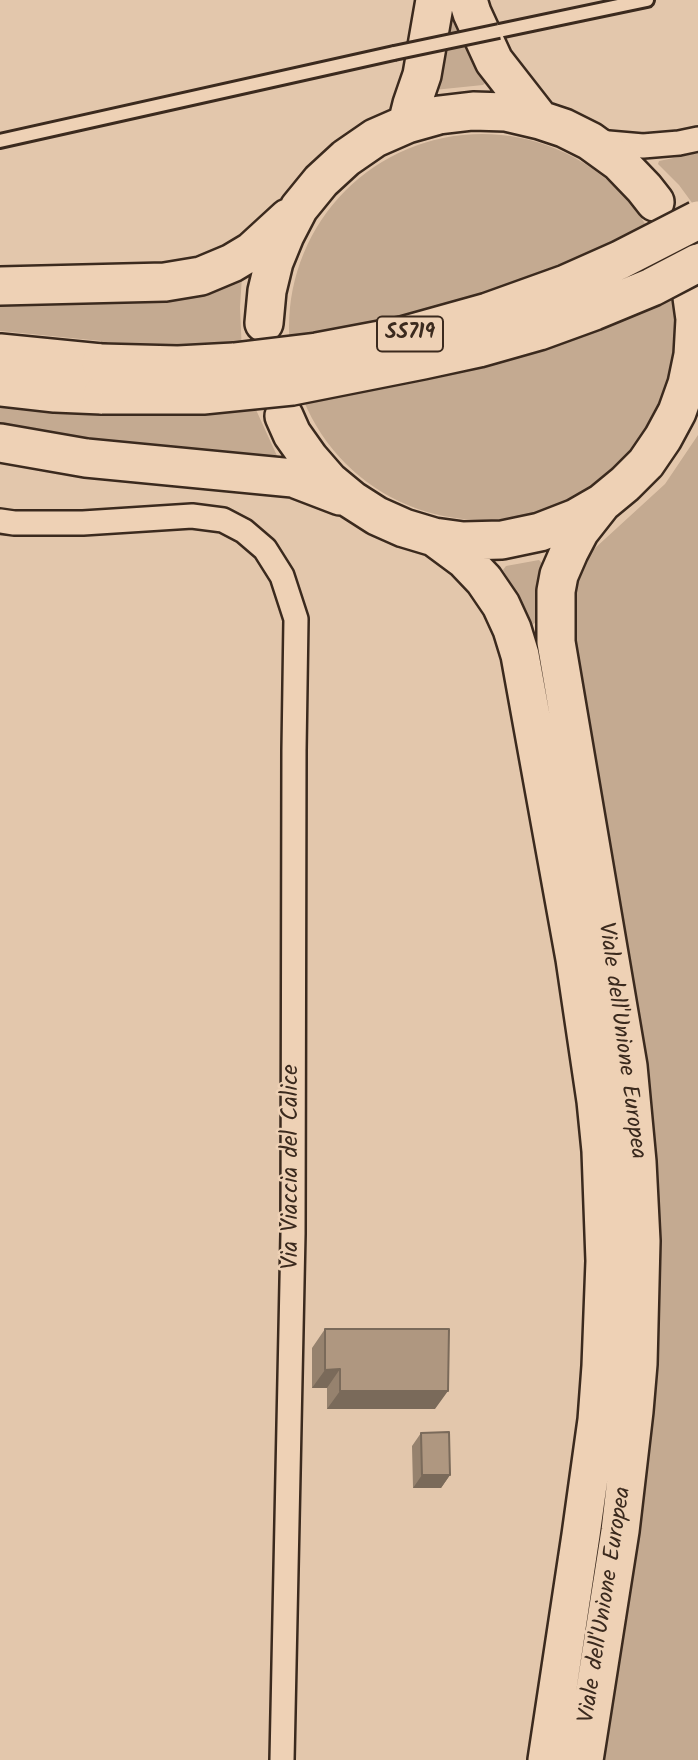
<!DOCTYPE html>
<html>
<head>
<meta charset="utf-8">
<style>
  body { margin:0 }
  canvas { display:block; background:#e3c7ac }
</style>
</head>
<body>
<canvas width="698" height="1760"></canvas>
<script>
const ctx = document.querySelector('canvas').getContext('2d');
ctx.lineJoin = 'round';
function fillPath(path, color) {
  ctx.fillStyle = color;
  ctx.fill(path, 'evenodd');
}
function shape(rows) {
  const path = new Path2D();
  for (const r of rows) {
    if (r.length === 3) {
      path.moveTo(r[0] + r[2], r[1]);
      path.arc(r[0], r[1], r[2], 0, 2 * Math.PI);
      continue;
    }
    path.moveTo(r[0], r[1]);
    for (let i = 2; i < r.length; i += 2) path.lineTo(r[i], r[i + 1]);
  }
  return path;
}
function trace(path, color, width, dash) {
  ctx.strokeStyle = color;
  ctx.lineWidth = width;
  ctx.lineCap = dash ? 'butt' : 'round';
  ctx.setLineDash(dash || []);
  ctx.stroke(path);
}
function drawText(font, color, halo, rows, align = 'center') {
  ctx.font = font + ' Kalam,sans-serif';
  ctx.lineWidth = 5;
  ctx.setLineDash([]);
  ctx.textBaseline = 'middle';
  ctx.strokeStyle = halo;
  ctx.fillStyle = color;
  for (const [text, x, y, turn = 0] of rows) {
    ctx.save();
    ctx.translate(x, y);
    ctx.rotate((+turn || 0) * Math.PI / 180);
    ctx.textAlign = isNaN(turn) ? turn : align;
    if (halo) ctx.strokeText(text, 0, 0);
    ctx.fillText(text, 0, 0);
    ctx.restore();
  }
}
fillPath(shape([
  [452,14,457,20,485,83,483,85,434,90],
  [482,327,193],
  [698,153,698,211,679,185,658,164,659,161],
  [242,276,240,307,242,353,252,401,278,458,174,452,0,430,0,404,102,413,101,341,0,331,0,300],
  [698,435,698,1760,601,1760,649,1446,658,1320,660,1243,651,1099,641,1026,576,656,572,606,580,573,594,549,665,484],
  [539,560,543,564,538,588,536,622,532,625,529,623,519,597,503,570,506,566]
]), '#c4aa91');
const lane = shape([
  [499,31,647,0],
  [0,141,394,53]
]);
const street = shape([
  [597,142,643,146,679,143,698,139],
  [0,521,14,523,83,523,192,516,223,520,244,531,265,549,282,576,296,619,294,750,293,1234,282,1760]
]);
const primary = shape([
  [468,0,472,13,494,61,540,120],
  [407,124,412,104,422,75,435,0],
  [0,286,165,282,201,276,232,263,252,251,288,218],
  [264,323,267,291,274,262,285,235,299,208,321,181,346,158,375,138,407,124,439,115,473,111,506,112,540,120,564,128,590,141,619,162,644,188,655,202],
  [0,353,101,363],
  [0,387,55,393,102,395],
  [284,416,292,434,309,458,329,481,352,500,377,516,404,528,434,537,463,541,502,540,540,532,576,518,602,503,625,484,646,463,663,438,677,412,687,384,693,355,695,319,691,290],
  [0,443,86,458,293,478,340,496],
  [434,537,465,560,484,580,501,605,512,629,520,655,575,959,596,1101,601,1151,605,1261,601,1366,597,1420,581,1535,547,1760],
  [584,1760,620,1531,634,1411,638,1364,641,1241,637,1162,628,1066,556,642,556,591,559,575,569,552,580,531,602,503]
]);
trace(lane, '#3b2a1e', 18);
trace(street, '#3b2a1e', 28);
trace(primary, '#3b2a1e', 42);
trace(lane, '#eed1b5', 12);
trace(street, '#eed1b5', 23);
trace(primary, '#eed1b5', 37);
const laneBridge = shape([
  [394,53,499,31]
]);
const primaryBridge = shape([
  [101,363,178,365,234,362,317,352,402,336,488,312,566,284,620,260,698,220],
  [102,395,203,395,292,386,423,360,479,348,539,331,594,311,652,287,698,263]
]);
trace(laneBridge, '#3b2a1e', 18, []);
trace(primaryBridge, '#3b2a1e', 42, []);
trace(laneBridge, '#eed1b5', 12);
trace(primaryBridge, '#eed1b5', 37);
fillPath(shape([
  [325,1329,435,1409,327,1409,327,1388,312,1388,312,1348],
  [421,1433,450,1475,441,1488,413,1488,412,1446]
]), '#96826e');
fillPath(shape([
  [340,1369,327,1388,312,1388,325,1370],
  [340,1391,448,1391,435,1409,327,1409],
  [422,1475,450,1475,441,1488,413,1488]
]), '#7a6a5a');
const building = shape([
  [325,1329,449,1329,448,1391,340,1391,340,1369,325,1370,325,1329],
  [449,1432,450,1475,422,1475,421,1433,449,1432]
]);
fillPath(building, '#af9780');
trace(building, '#7a6a5a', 2);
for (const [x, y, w] of [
  [410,334,66]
]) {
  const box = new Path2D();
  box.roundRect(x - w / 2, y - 17.5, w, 35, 5);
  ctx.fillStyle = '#eed1b5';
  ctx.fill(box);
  trace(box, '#3b2a1e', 2);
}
drawText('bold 21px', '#3b2a1e', null, [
  ["SS719",410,334]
]);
drawText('23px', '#3b2a1e', '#eed1b5', [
  ["Viale dell'Unione Europea",620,1041,82],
  ["Via Viaccia del Calice",293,1167,-90],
  ["Viale dell'Unione Europea",607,1605,-81]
]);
</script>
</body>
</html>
